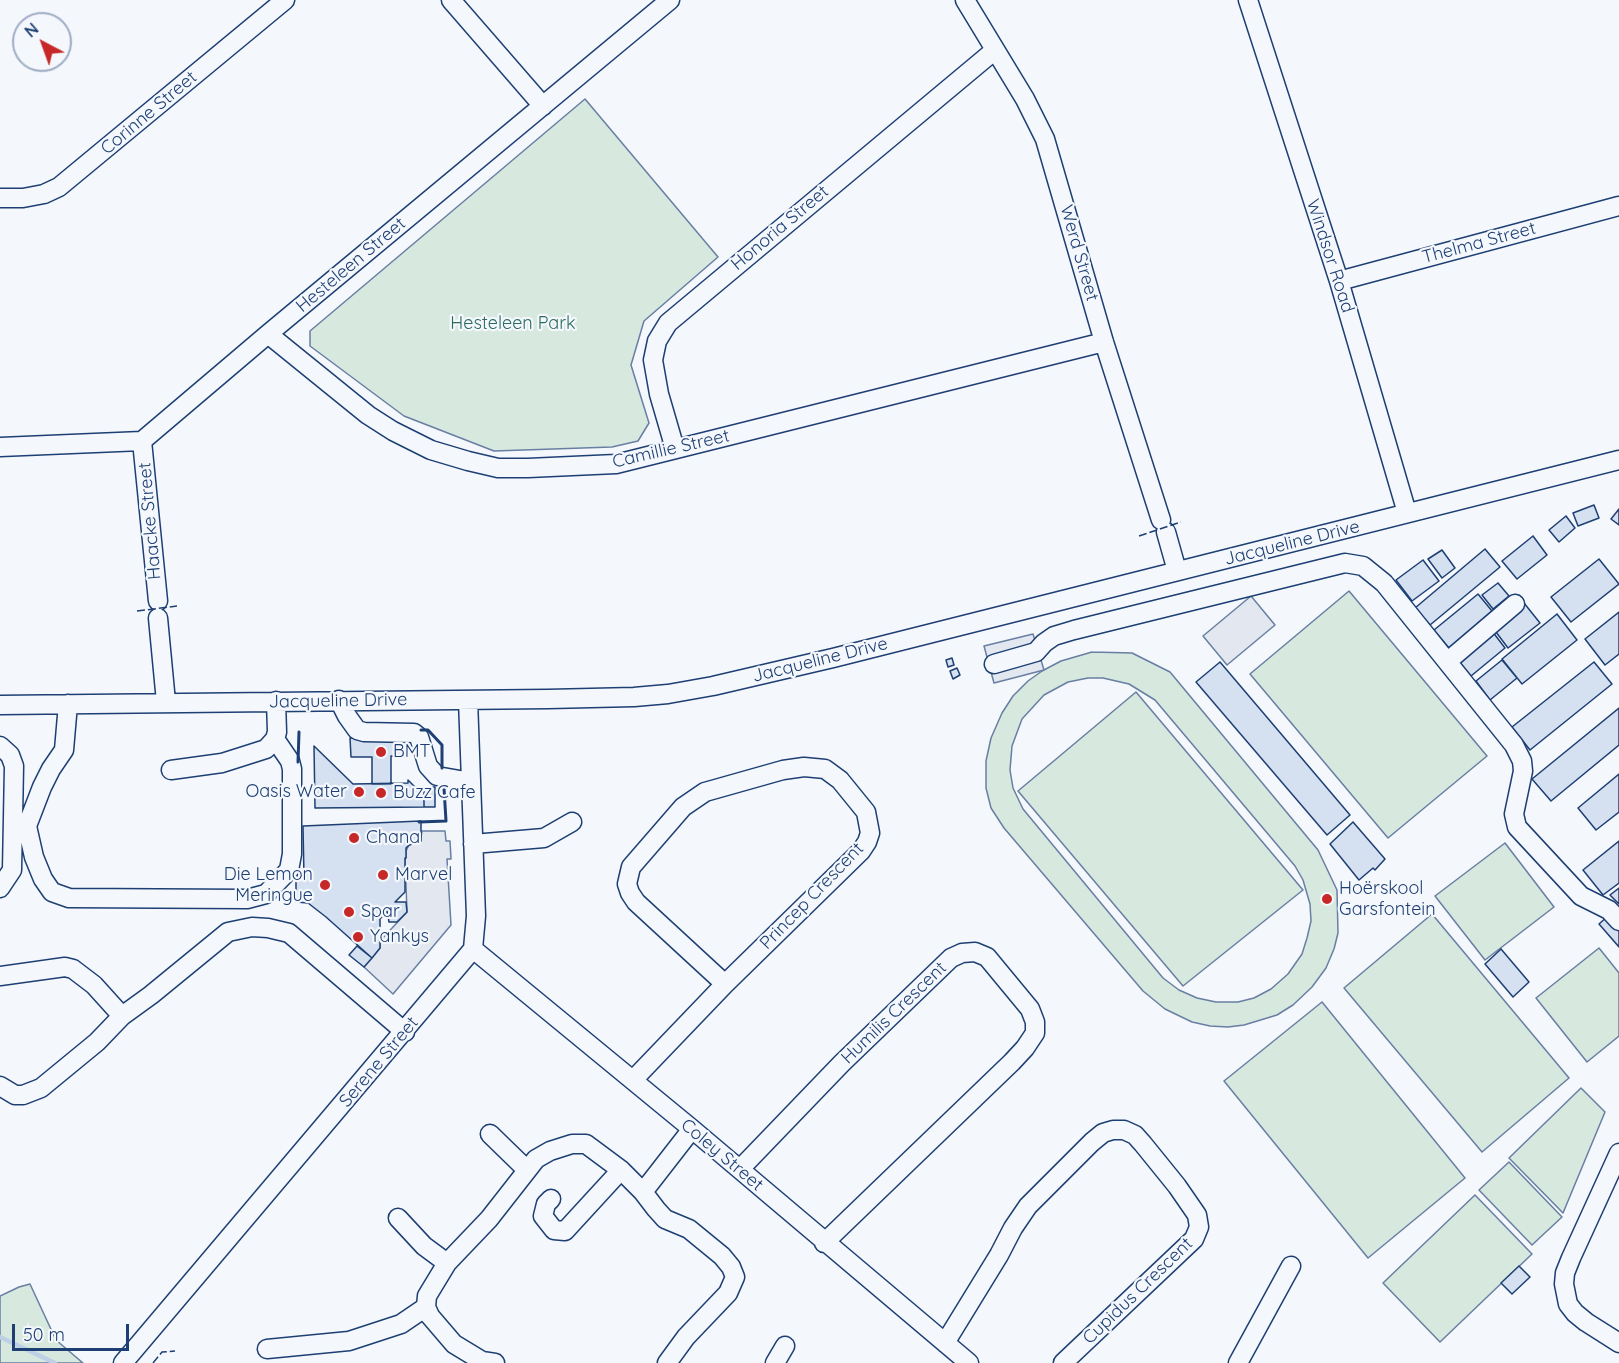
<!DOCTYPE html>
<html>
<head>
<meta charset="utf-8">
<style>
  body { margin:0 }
  #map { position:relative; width:1619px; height:1363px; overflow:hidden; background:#f4f7fb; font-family:Quicksand,sans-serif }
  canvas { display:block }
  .north { position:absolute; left:12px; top:12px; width:60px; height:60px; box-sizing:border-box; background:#f4f7fb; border:2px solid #9eadc5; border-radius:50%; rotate:319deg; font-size:16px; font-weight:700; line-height:24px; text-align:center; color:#1d3f73 }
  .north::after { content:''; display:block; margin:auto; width:21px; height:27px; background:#c62828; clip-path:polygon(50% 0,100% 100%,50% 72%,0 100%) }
  .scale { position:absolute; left:12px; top:1324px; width:117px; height:27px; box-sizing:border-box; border:3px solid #1d3f73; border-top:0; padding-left:8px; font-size:18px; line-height:21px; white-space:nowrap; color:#1d3f73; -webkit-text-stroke:4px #f4f7fb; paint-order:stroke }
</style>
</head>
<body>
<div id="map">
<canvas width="1619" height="1363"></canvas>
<div class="north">N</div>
<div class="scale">50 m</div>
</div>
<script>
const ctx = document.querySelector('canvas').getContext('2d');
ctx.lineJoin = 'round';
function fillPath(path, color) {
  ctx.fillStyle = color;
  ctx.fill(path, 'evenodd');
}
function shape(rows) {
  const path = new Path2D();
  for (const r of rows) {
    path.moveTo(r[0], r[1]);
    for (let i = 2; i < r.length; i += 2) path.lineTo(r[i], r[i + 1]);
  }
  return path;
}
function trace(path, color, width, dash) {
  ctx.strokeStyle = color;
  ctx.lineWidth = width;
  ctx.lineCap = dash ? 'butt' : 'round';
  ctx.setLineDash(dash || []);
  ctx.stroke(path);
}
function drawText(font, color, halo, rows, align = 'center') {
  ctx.font = font + ' Quicksand,sans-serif';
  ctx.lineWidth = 4.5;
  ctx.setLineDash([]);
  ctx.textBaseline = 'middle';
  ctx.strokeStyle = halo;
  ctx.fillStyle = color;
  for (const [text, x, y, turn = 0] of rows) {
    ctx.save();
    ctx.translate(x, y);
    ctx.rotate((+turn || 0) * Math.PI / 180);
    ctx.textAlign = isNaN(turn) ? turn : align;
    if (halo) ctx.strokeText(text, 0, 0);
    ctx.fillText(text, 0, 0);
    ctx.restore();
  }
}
const green = shape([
  [585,99,718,257,644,321,631,365,649,423,638,441,612,447,494,451,404,416,310,346,310,331,585,99],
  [1349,591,1487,756,1388,838,1250,674,1349,591],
  [1092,652,1132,653,1170,672,1318,850,1337,890,1338,933,1334,949,1326,968,1312,987,1293,1005,1277,1015,1244,1025,1228,1027,1210,1026,1192,1022,1165,1009,1143,991,1004,828,991,808,986,788,986,761,991,738,1002,713,1013,696,1028,681,1042,671,1061,661,1092,652],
  [1088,678,1103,678,1129,684,1155,700,1295,866,1303,880,1310,904,1311,921,1307,938,1302,954,1288,974,1271,989,1254,998,1238,1002,1216,1002,1197,998,1179,990,1163,978,1023,809,1013,788,1010,770,1012,746,1022,719,1044,695,1068,682,1088,678],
  [1136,692,1303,890,1183,986,1018,791,1136,692],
  [1505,843,1554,907,1485,960,1435,896,1505,843],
  [1432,914,1569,1078,1482,1152,1344,988,1432,914],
  [1599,948,1619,973,1619,1036,1587,1062,1536,998,1599,948],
  [1322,1002,1465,1178,1368,1258,1224,1081,1322,1002],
  [1581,1088,1605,1112,1563,1213,1509,1158,1581,1088],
  [1509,1162,1562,1217,1532,1245,1479,1190,1509,1162],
  [1475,1195,1532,1254,1440,1342,1383,1283,1475,1195],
  [30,1284,56,1340,83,1363,0,1363,0,1296,19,1287,30,1284]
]);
fillPath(green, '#d7e8df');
trace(green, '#687fa3', 1.5);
const parking = shape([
  [1251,596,1275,625,1227,665,1203,636,1251,596],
  [1033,634,1044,670,994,683,984,646,1033,634],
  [422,831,445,831,446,841,450,841,451,859,447,859,451,925,393,994,364,967,380,948,380,941,407,912,405,858,406,858,406,851,409,845,420,842,422,831]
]);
fillPath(parking, '#e3e8f0');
trace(parking, '#687fa3', 1.5);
trace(shape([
  [0,1337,55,1363]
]), '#bed0e5', 4.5);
const building = shape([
  [1594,505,1599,518,1578,526,1573,513,1594,505],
  [1619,509,1619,525,1611,519,1619,509],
  [1566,516,1575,528,1559,542,1549,530,1566,516],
  [1533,536,1547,555,1517,579,1502,561,1533,536],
  [1485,549,1500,567,1430,625,1415,608,1485,549],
  [1442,550,1455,568,1442,578,1428,559,1442,550],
  [1599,559,1619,584,1571,622,1551,597,1599,559],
  [1423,560,1439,581,1412,601,1396,580,1423,560],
  [1498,583,1509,596,1493,609,1482,595,1498,583],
  [1478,594,1492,611,1449,648,1434,630,1478,594],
  [1524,603,1540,623,1508,648,1493,628,1524,603],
  [1619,612,1619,654,1605,665,1585,639,1619,612],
  [1557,614,1577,640,1522,684,1502,659,1557,614],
  [1492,631,1505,648,1471,676,1457,659,1492,631],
  [952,658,954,665,948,667,946,660,952,658],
  [1502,660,1517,678,1490,700,1476,681,1502,660],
  [1220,662,1350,815,1327,835,1196,682,1220,662],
  [1594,662,1612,684,1530,750,1512,727,1594,662],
  [957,668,960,675,953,679,950,671,957,668],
  [1619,708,1619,745,1551,801,1532,779,1619,708],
  [408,737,408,757,391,756,391,784,372,784,372,757,351,757,350,738,408,737],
  [314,746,353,784,408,783,408,780,416,788,424,787,424,807,315,808,314,746],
  [1619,774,1619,812,1596,830,1578,808,1619,774],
  [424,787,435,787,435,807,424,807,424,787],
  [421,821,421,841,409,845,406,848,406,858,405,858,405,892,395,902,406,902,407,912,397,922,389,922,387,911,380,919,380,948,372,958,326,917,308,903,296,902,296,877,304,877,303,826,421,821],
  [1353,822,1385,859,1375,870,1373,868,1359,880,1330,844,1353,822],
  [1619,841,1619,883,1603,895,1583,870,1619,841],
  [1619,888,1619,904,1610,895,1619,888],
  [1608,916,1619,928,1619,947,1599,924,1608,916],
  [357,946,372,958,364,967,349,955,357,946],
  [1501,949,1529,982,1513,997,1485,964,1501,949],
  [1519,1266,1530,1277,1512,1294,1501,1283,1519,1266]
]);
fillPath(building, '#d5e0f0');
trace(building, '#1d3f73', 1.5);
const minor = shape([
  [451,0,543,106],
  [965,0,1025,99,1045,139,1104,342,1161,520],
  [1248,0,1339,281,1407,513],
  [0,198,23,198,44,194,59,187,285,0],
  [1339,281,1619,206],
  [268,334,368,415,393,431,431,450,468,461,498,468,528,468,616,464,1104,342],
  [142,441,158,601],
  [0,447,142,441,268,334,670,0],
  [675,449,659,394,653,360,657,341,668,323,995,50],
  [1166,532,1177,571],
  [158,618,166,702],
  [1448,661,1515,604],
  [994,664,1036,652,1044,643,1054,636,1074,630,1345,563,1363,566,1384,583,1514,745,1522,761,1523,771,1514,814,1517,827,1581,896,1609,910,1619,921],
  [339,700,347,716,357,730,364,732,414,733,419,737,428,766,437,776,471,782],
  [68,704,64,750,51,769,42,787,27,826,34,857,43,879,52,892,69,898,247,899,266,894,289,870,292,854,292,769,290,761,275,739],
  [0,705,548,699,634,697,668,694,713,686,833,658,1619,460],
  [0,746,10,755,14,766,12,870,0,888],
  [171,770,222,763,266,749,275,739,277,732,276,701],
  [473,844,544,838,572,822],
  [473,949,692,1129,969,1363],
  [0,976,65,967,73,969,94,985,122,1016,151,995,228,932,252,927,268,928,289,933,405,1032],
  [633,1080,725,984,636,902,630,893,627,884,631,867,683,807,705,792,783,770,804,767,825,769,840,780,866,812,870,833,867,842,861,851,725,984],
  [0,1086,15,1095,23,1095,41,1088,97,1042,122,1016],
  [490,1134,527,1170],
  [1619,1153,1571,1258,1565,1273,1564,1284,1568,1304,1575,1313,1586,1322,1619,1343],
  [740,1169,842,1063,951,958,962,953,975,952,987,957,1030,1009,1035,1022,1035,1033,1025,1048,1012,1062,824,1243],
  [643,1192,656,1209,665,1219,689,1229,722,1256,731,1267,735,1277,728,1293,686,1337,667,1363],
  [551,1199,546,1204,543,1216,554,1230,565,1231,621,1170],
  [398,1218,424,1246,447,1263,489,1219,536,1159,550,1151,572,1144,586,1144,621,1170,643,1192,692,1129],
  [447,1263,427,1296,426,1307,430,1316,454,1344,482,1361,495,1363],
  [945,1343,999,1255,1013,1228,1028,1206,1092,1142,1103,1133,1113,1130,1124,1130,1135,1135,1143,1144,1177,1186,1197,1215,1199,1227,1194,1239,1063,1363],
  [267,1349,349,1341,401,1324,426,1307],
  [123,1363,473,949,476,916,468,700],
  [775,1363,785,1346],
  [1238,1363,1291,1266]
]);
trace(minor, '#1d3f73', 21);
trace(minor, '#f4f7fb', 18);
trace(shape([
  [1139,536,1181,522],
  [137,611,177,606],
  [153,1363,162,1352,175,1351]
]), '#1d3f73', 1.5, [8, 3]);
trace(shape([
  [421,730,428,730,442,745,442,768],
  [298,762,299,732],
  [419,822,446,821,444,788]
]), '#1d3f73', 3);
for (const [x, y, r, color] of [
  [381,752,6,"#c62828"],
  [359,792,6,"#c62828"],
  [381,793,6,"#c62828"],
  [354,838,6,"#c62828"],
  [383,875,6,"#c62828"],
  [325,885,6,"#c62828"],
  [1327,899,6,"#c62828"],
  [349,912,6,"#c62828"],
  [358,937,6,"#c62828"]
]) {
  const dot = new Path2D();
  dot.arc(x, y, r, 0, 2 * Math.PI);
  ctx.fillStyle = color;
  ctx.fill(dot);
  trace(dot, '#f4f7fb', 2);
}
drawText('18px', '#1d3f73', '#f4f7fb', [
  ["Corinne Street",149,113,-40],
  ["Honoria Street",780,228,-40],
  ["Thelma Street",1479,243,-15],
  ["Werd Street",1079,253,74],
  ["Windsor Road",1330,256,72],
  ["Hesteleen Street",351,265,-40],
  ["Camillie Street",671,449,-13],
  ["Haacke Street",150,521,-95],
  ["Jacqueline Drive",1292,543,-14],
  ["Jacqueline Drive",820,660,-14],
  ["Jacqueline Drive",338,701,-1],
  ["Princep Crescent",812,896,-46],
  ["Humilis Crescent",894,1013,-44],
  ["Serene Street",379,1062,-50],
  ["Coley Street",722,1155,40],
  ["Cupidus Crescent",1138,1291,-44]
]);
drawText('18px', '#2c6c60', '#f4f7fb', [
  ["Hesteleen Park",513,324]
]);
drawText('18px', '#1d3f73', '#f4f7fb', [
  ["BMT",393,752],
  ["Oasis Water",347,792,"right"],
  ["Buzz Cafe",393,793],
  ["Chana",366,838],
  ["Die Lemon",313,875,"right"],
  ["Meringue",313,896,"right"],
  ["Marvel",395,875],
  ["Hoërskool",1339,889],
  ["Garsfontein",1339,910],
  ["Spar",361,912],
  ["Yankys",370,937]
], 'left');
</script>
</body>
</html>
